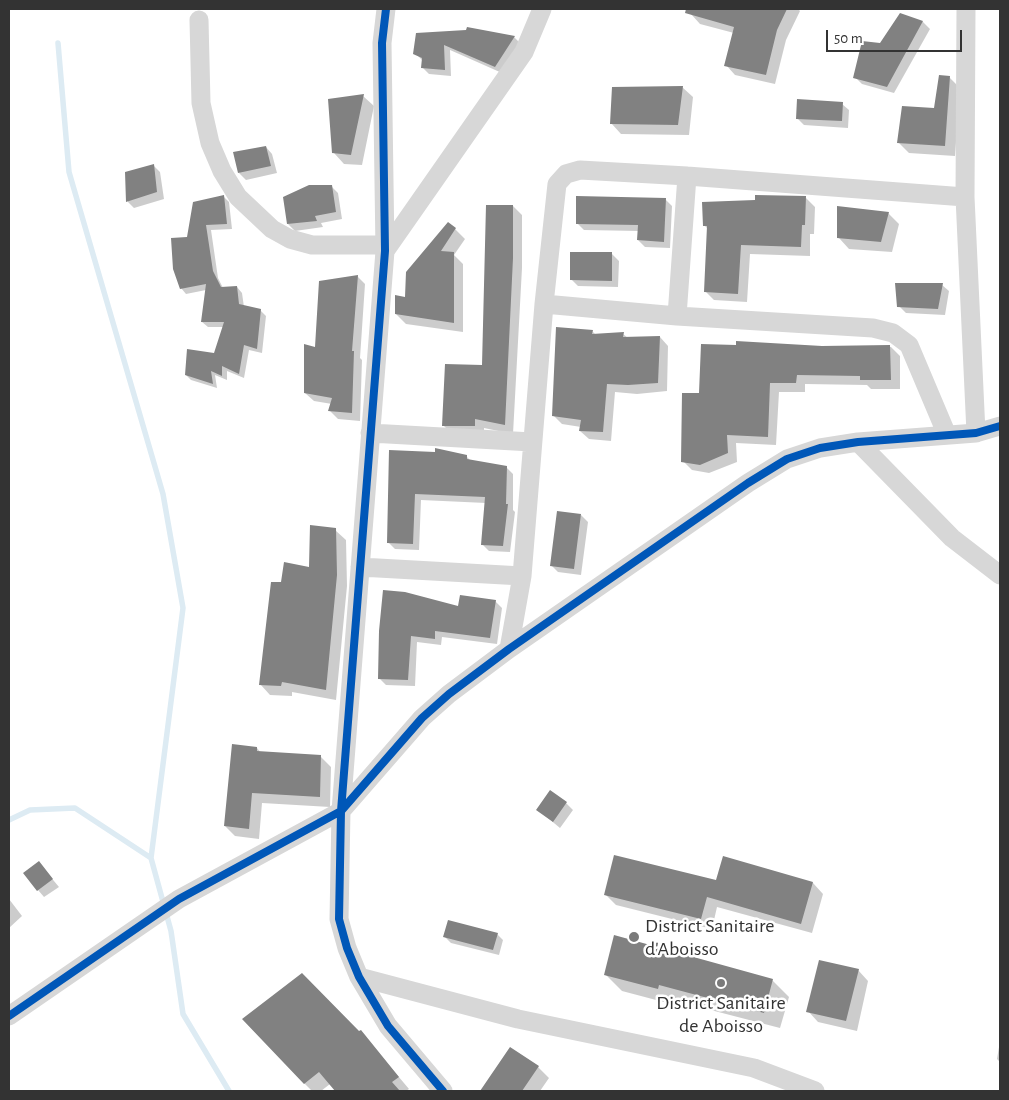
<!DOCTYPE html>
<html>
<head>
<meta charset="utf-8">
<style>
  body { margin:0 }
  #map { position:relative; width:1009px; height:1100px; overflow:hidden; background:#fff; font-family:"Alegreya Sans",sans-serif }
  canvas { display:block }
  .frame { position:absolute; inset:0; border:10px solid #333; pointer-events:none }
  .scale { position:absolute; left:826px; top:30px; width:136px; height:22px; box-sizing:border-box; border:2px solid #333; border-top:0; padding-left:6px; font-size:15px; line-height:18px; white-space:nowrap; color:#333; -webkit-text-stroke:4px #fff; paint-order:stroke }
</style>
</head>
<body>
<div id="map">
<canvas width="1009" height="1100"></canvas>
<div class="frame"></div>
<div class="scale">50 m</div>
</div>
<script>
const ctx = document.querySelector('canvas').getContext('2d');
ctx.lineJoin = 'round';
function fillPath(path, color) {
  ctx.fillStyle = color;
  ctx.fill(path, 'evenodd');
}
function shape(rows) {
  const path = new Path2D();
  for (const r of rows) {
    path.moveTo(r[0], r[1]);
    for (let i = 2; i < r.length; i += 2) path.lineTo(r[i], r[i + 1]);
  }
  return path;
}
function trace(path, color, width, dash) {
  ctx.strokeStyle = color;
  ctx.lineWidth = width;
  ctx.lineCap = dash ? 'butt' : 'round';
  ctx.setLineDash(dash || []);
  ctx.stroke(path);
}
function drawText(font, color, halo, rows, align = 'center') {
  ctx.font = font + ' "Alegreya Sans",sans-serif';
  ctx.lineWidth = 5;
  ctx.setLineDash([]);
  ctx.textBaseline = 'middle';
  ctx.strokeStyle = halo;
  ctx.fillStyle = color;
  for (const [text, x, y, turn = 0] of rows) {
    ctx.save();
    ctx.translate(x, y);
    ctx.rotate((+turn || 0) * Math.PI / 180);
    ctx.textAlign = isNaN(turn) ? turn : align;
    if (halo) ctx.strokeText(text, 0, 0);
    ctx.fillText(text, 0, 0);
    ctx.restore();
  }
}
fillPath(shape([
  [695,9,798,9,800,11,786,40,775,84,735,75,726,65,734,33,700,24,691,14],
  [900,14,923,22,930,29,894,93,862,84,855,77,881,45],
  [417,34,514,37,521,44,502,73,450,50,451,76,429,74,422,67,423,61,415,53],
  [949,77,960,88,955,156,909,153,899,143,935,110],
  [682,87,693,97,689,135,621,134,611,123],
  [363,96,374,106,362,165,344,164,334,153],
  [842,104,849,110,848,128,804,125,797,118],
  [266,147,272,154,277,173,246,180,239,173],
  [153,165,160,172,164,199,134,208,128,202,126,173],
  [331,186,338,193,342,219,321,223,323,227,295,231,288,224],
  [223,196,229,202,232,229,211,230,218,278,223,288,237,287,242,293,244,307,260,310,266,316,262,353,249,350,244,378,227,371,227,380,215,375,217,388,191,380,186,375,215,355,224,327,208,327,202,322,206,290,186,294,181,288,188,239],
  [806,198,815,207,814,234,810,234,810,256,750,254,747,302,714,300,705,291,708,229,704,225],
  [665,199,672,206,670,248,645,247,638,240,639,231,584,230,577,223],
  [513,206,522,215,522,268,513,434,484,428,484,434,452,434,443,425,483,366],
  [888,213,899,224,892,252,849,249,839,238],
  [455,229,465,239,454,255,463,264,463,332,406,324,396,314],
  [612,254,619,261,618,287,578,286,571,279],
  [357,276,365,284,360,358,362,360,360,421,338,419,330,411,332,404,314,401,305,393,316,349],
  [942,285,949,291,945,315,906,313,899,306],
  [592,331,596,335,623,334,628,338,660,337,668,346,667,391,637,394,615,392,611,441,589,439,580,431,581,427,562,424,553,415],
  [891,347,900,356,900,389,871,389,867,385,805,384,805,392,779,392,776,445,736,443,737,462,709,473,692,470,683,461,700,394,821,348],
  [391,451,466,456,472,462,506,467,513,474,513,510,515,512,510,552,489,551,483,545,486,503,421,500,419,550,395,549,388,542],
  [581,515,588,522,581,575,558,572,551,565],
  [335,530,346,540,347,586,336,700,292,692,292,696,270,695,260,684,282,584,310,568],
  [495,601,502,608,497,644,442,637,441,645,417,642,415,686,386,685,379,678,380,631,459,608],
  [257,748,261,753,321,757,331,767,330,807,262,803,259,839,235,836,225,826],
  [566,803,573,810,560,828,537,809],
  [724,858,813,883,823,894,812,933,717,907,712,929,616,905,606,895,717,882],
  [39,863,59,887,44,897,38,890],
  [9,899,22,916,9,928],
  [497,934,503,940,499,955,451,943,445,937],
  [858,970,868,981,857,1031,818,1022,808,1011],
  [605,974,772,980,789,997,780,1028,676,1001,675,1005,622,991],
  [361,1032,409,1089,406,1091,336,1091,330,1084,321,1091,312,1091,304,1083],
  [1000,1041,1000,1062,997,1059],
  [510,1049,538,1067,549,1078,540,1091,482,1091]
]), '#0003');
trace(shape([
  [58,43,69,172,163,494,183,608,151,858,171,931,183,1014,229,1091],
  [9,820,30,810,75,808,151,858]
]), '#ddebf3', 5.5);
fillPath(shape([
  [686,9,787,9,777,30,766,75,724,66,734,27,685,13],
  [900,13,923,21,887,87,853,78,862,41,880,43],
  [467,27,515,36,495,67,444,45,445,70,421,68,422,58,413,54,416,33,466,30],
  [939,75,950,76,945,146,897,143,902,106,934,108],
  [683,86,678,125,610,124,612,87],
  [364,94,351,155,332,153,328,99],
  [797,99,843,102,842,121,796,119],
  [266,146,271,166,238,173,233,152],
  [154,164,157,192,126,202,125,172],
  [309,185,332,185,336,212,315,216,317,221,287,224,283,197],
  [224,195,227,224,206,225,213,271,221,287,237,286,239,304,261,309,257,349,244,345,239,374,222,366,222,376,211,371,213,384,185,375,187,349,214,353,224,322,201,322,206,284,180,289,173,269,171,238,187,237,193,202],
  [755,195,806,196,805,225,802,225,801,247,741,245,738,294,704,292,707,226,703,226,702,202,755,200],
  [576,196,666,198,664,242,637,240,638,225,576,224],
  [486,205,513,205,513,258,505,425,475,419,475,426,442,426,445,364,482,365],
  [837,206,889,212,881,242,837,238],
  [448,222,456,228,441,251,454,252,454,323,395,314,395,295,405,297,406,272],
  [570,252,612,252,612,281,570,280],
  [358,275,352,351,354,351,352,413,328,411,332,398,304,393,304,344,315,347,319,281],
  [895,283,943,283,938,309,897,307],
  [556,327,593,330,592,334,624,332,623,337,660,336,658,383,628,385,607,384,603,432,579,431,581,420,552,416],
  [736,341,822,346,890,345,891,380,860,380,860,376,797,375,796,383,770,383,768,437,727,435,728,453,700,465,681,462,682,393,699,393,701,344,736,345],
  [435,448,467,455,467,459,507,466,506,504,508,504,503,546,481,545,485,497,415,494,413,544,387,543,389,450,435,452],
  [557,511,581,514,574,569,550,566],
  [310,525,336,528,337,575,326,690,282,682,281,686,259,685,271,582,281,582,284,562,309,567],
  [383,590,405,592,458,606,460,595,496,600,490,638,435,631,435,639,411,636,408,680,378,679,379,631],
  [232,744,257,747,257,751,321,755,320,797,252,793,249,829,224,826],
  [550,790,567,802,553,822,536,810],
  [614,855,716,880,723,856,813,882,801,924,707,897,701,919,604,895],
  [39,861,53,879,37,891,23,873],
  [448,920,498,933,493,950,443,937],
  [614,935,773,979,764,1013,659,985,658,989,604,975],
  [819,960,859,969,846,1021,806,1012],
  [302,973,359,1031,361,1030,399,1077,392,1082,400,1091,335,1091,319,1072,304,1084,242,1019],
  [510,1047,539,1066,522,1091,480,1091]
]), '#818181');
trace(shape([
  [386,9,382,43,385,251,341,811,339,919,347,948,359,977,388,1026,443,1091],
  [966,9,965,197,976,433],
  [199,20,201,103,210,143,222,171,238,197,272,229,290,239,312,245,385,245],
  [385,251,524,52,542,9],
  [544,304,677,316,873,328,893,333,909,345,947,435],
  [677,316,687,176],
  [370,433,532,442],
  [858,442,952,538,1000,575],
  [360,567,522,576],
  [509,649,522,576,544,304,557,184,566,174,580,170,687,176,965,197],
  [359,977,518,1019,754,1068,815,1091],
  [9,1016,179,899,341,811,422,718,449,694,509,649,748,483,787,459,820,448,858,442,976,433,1000,426]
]), '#d7d7d7', 19);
trace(shape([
  [386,9,382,43,385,251,341,811,339,919,347,948,359,977,388,1026,443,1091],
  [9,1016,179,899,341,811,422,718,449,694,509,649,748,483,787,459,820,448,858,442,976,433,1000,426]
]), '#0057b8', 8);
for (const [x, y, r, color] of [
  [634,937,6,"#7a7a7a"],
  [721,983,5,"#7a7a7a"]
]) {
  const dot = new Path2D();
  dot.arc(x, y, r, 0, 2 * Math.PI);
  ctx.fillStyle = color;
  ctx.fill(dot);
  trace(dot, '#fff', 2);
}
drawText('20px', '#333', '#fff', [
  ["District Sanitaire",645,926],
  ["d'Aboisso",645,949],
  ["District Sanitaire",721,1003,"center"],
  ["de Aboisso",721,1026,"center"]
], 'left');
</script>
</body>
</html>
